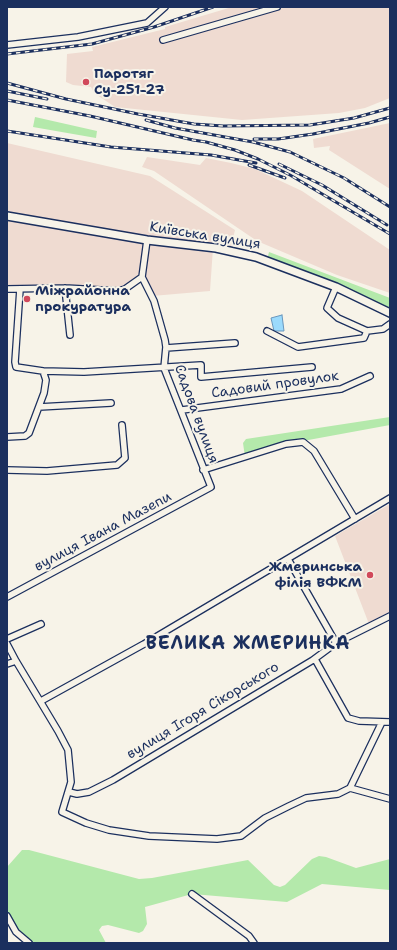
<!DOCTYPE html>
<html>
<head>
<meta charset="utf-8">
<style>
  body { margin:0 }
  #map { position:relative; width:397px; height:950px; overflow:hidden; background:#f7f3e8; font-family:"Shantell Sans",sans-serif }
  canvas { display:block }
  .frame { position:absolute; inset:0; border:8px solid #1b2f5e; pointer-events:none }
</style>
</head>
<body>
<div id="map">
<canvas width="397" height="950"></canvas>
<div class="frame"></div>
</div>
<script>
const ctx = document.querySelector('canvas').getContext('2d');
ctx.lineJoin = 'round';
function fillPath(path, color) {
  ctx.fillStyle = color;
  ctx.fill(path, 'evenodd');
}
function shape(rows) {
  const path = new Path2D();
  for (const r of rows) {
    path.moveTo(r[0], r[1]);
    for (let i = 2; i < r.length; i += 2) path.lineTo(r[i], r[i + 1]);
  }
  return path;
}
function trace(path, color, width, dash) {
  ctx.strokeStyle = color;
  ctx.lineWidth = width;
  ctx.lineCap = dash ? 'butt' : 'round';
  ctx.setLineDash(dash || []);
  ctx.stroke(path);
}
function drawText(font, color, halo, rows, align = 'center') {
  ctx.font = font + ' "Shantell Sans",sans-serif';
  ctx.lineWidth = 4;
  ctx.setLineDash([]);
  ctx.textBaseline = 'middle';
  ctx.strokeStyle = halo;
  ctx.fillStyle = color;
  for (const [text, x, y, turn = 0] of rows) {
    ctx.save();
    ctx.translate(x, y);
    ctx.rotate((+turn || 0) * Math.PI / 180);
    ctx.textAlign = isNaN(turn) ? turn : align;
    if (halo) ctx.strokeText(text, 0, 0);
    ctx.fillText(text, 0, 0);
    ctx.restore();
  }
}
fillPath(shape([
  [232,7,390,7,390,98,365,108,339,113,242,120,115,107,94,93,91,87,73,85,66,82,67,54,93,51,92,47,165,29,165,27],
  [390,123,390,189,329,150,330,146,314,148,313,139],
  [7,143,150,176,235,230,230,251,213,248,210,291,152,296,142,277,125,289,7,289],
  [147,157,200,165,206,158,231,163,255,169,302,191,390,250,390,293,337,275,257,241,154,171,142,167],
  [390,504,390,615,369,624,335,536]
]), '#efdbd1');
fillPath(shape([
  [35,117,97,131,96,138,33,127],
  [269,252,390,298,390,313,267,260],
  [390,417,390,425,292,443,245,457,243,443,246,439],
  [22,850,29,850,139,879,152,878,248,860,274,885,280,887,285,885,312,859,319,856,326,857,356,868,390,859,390,890,322,884,287,902,192,894,145,907,147,924,143,931,139,933,108,925,102,926,99,930,106,943,29,943,23,939,7,916,7,867]
]), '#b4e9ab');
const water = shape([
  [282,315,284,331,274,331,271,318,282,315]
]);
fillPath(water, '#9bdafc');
trace(water, '#6896bd', 1);
const minor = shape([
  [163,40,277,7],
  [7,45,78,37,147,23,165,7],
  [336,287,327,308,338,318,367,331,383,329,390,324],
  [65,288,70,335],
  [7,289,65,288,118,291,125,289,142,277],
  [267,331,298,347,364,338,367,331],
  [166,348,235,343],
  [43,371,84,372,201,365,201,377,312,367],
  [39,407,111,403],
  [182,410,341,389,370,376],
  [7,437,25,436,29,433,44,393,46,380,43,371,16,367,15,362,20,289],
  [7,470,47,471,117,465,125,458,122,425],
  [203,470,286,444,303,442,314,451,355,519],
  [288,559,336,643,313,660],
  [7,597,211,487,164,368,166,347,165,340,154,301,142,277,147,240],
  [7,639,41,624],
  [336,643,390,616],
  [7,644,16,661,58,731,68,750,71,782,62,812,86,823,109,830,149,836,217,839,241,836,265,818,289,806,306,798,338,794,350,788,382,722],
  [7,664,16,661],
  [41,701,144,644,390,498],
  [350,788,390,799],
  [69,792,77,794,89,792,113,780,313,660,316,661,348,718,359,721,390,722],
  [192,894,249,936,254,943],
  [7,916,16,932,29,943]
]);
const tertiary = shape([
  [7,216,147,240,216,248,256,257,336,287,390,313]
]);
trace(minor, '#1b2f5e', 8);
trace(tertiary, '#1b2f5e', 10);
trace(minor, '#f7f3e8', 5.5);
trace(tertiary, '#f7f3e8', 7);
const rail = shape([
  [7,54,92,44,154,27,213,7],
  [7,83,66,99,138,114,194,124,223,126,310,125,354,118,390,108],
  [7,91,47,99],
  [7,100,90,116,193,140,206,142,235,150,258,159,290,175,390,234],
  [146,120,175,128,253,142,290,152,344,178,390,207],
  [7,131,111,147,211,155,256,163],
  [254,139,278,139,313,134,369,123,390,117],
  [279,164,322,185,387,225],
  [249,165,285,178]
]);
trace(rail, '#1b2f5e', 3);
trace(rail, '#f7f3e8', 1.5, [4.5]);
for (const [x, y, r, color] of [
  [86,82,4,"#d1495b"],
  [27,299,4,"#d1495b"],
  [370,575,4,"#d1495b"]
]) {
  const dot = new Path2D();
  dot.arc(x, y, r, 0, 2 * Math.PI);
  ctx.fillStyle = color;
  ctx.fill(dot);
  trace(dot, '#f7f3e8', 1.5);
}
drawText('bold 14px', '#1b2f5e', '#f7f3e8', [
  ["Паротяг",94,74],
  ["Су-251-27",94,90],
  ["Міжрайонна",35,291],
  ["прокуратура",35,307],
  ["Жмеринська",362,567,"right"],
  ["філія ВФКМ",362,583,"right"]
], 'left');
drawText('14px', '#1b2f5e', '#f7f3e8', [
  ["Київська вулиця",205,236,9],
  ["Садовий провулок",275,385,-8],
  ["Садова вулиця",196,414,70],
  ["вулиця Івана Мазепи",103,532,-28],
  ["вулиця Ігоря Сікорського",203,711,-31]
]);
ctx.letterSpacing = '1px';
drawText('bold 18px', '#1b2f5e', '#f7f3e8', [
  ["ВЕЛИКА ЖМЕРИНКА",248,644]
]);
ctx.letterSpacing = '0px';
</script>
</body>
</html>
